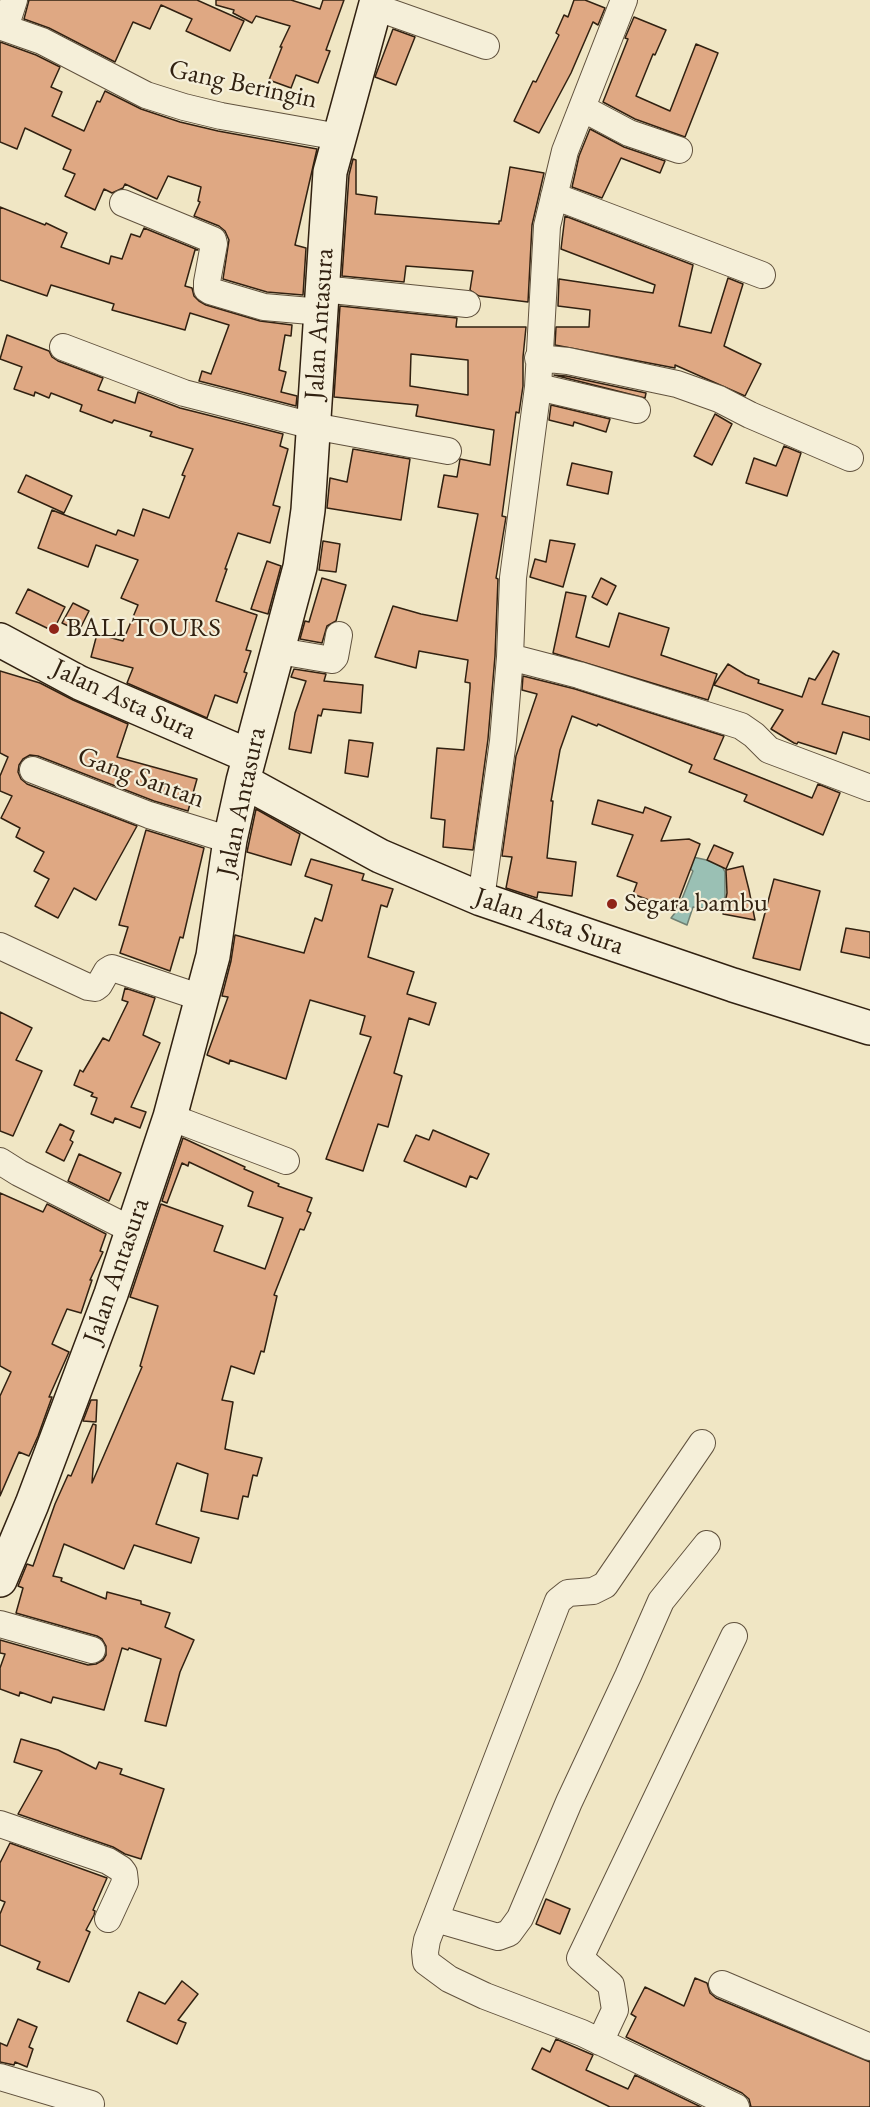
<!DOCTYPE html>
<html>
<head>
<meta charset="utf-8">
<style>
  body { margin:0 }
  canvas { display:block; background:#f0e6c4 }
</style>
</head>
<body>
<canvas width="870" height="2107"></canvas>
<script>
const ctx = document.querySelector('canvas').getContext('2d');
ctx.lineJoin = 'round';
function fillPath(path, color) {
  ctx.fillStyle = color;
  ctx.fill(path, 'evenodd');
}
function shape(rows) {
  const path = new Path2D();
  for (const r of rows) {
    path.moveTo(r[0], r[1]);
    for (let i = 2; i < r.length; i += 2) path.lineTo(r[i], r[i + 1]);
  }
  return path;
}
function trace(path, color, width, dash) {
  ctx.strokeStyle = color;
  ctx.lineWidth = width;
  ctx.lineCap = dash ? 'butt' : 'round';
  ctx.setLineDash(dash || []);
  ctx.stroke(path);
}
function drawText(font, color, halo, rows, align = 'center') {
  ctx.font = font + ' "EB Garamond",serif';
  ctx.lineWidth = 4.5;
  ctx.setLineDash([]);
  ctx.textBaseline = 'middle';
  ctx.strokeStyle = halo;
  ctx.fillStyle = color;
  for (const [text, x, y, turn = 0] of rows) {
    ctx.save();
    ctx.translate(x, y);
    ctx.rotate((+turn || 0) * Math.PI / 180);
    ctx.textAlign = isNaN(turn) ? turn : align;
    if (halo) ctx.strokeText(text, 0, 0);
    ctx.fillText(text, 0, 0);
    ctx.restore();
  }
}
const water = shape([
  [693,857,720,863,725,872,725,897,714,909,693,907,687,925,671,918,678,909,693,871,685,865,693,857]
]);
fillPath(water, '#9ac0b4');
trace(water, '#708073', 1.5);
const building = shape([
  [29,0,197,0,244,21,230,51,186,31,192,19,161,5,150,29,133,22,115,62,49,28,24,19,29,0],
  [216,0,291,0,320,9,323,0,344,0,326,50,330,51,318,83,296,75,291,88,269,80,282,47,280,47,290,26,256,16,252,23,233,13,234,10,216,5,216,0],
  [574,0,585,0,605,8,598,25,593,22,571,73,539,133,514,121,533,81,536,82,559,35,556,33,564,15,568,17,574,0],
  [634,17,666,30,655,55,653,54,636,96,670,111,696,44,718,53,685,137,635,119,603,102,628,39,625,38,634,17],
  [393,29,415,37,396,85,375,77,393,29],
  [0,42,36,55,60,67,51,87,62,92,52,116,84,131,97,101,100,102,105,91,141,109,180,122,218,131,317,149,295,245,306,248,303,295,267,292,223,279,229,240,225,231,219,226,194,216,200,202,198,201,201,187,168,176,157,199,125,184,123,188,112,193,104,189,95,210,65,196,75,174,63,169,71,150,25,128,17,149,0,142,0,42],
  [590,129,624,147,665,161,660,173,621,158,602,198,572,187,579,156,590,129],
  [353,159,356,160,356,194,377,197,375,214,499,224,499,221,501,221,510,167,544,173,532,225,528,302,479,296,470,290,473,271,406,266,404,282,342,276,349,175,353,159],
  [0,207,45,225,46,223,67,233,61,247,109,264,111,256,122,259,131,234,140,237,144,228,198,250,195,250,185,286,192,288,194,296,199,301,206,305,260,321,292,325,291,336,285,335,279,370,286,372,281,392,297,396,296,406,199,381,202,371,211,374,229,325,190,313,185,330,112,310,114,304,51,285,47,296,0,280,0,207],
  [565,216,693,265,679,326,711,333,728,278,743,284,724,346,761,364,745,396,675,365,675,368,555,345,556,327,589,327,590,310,558,306,559,279,653,293,655,285,561,249,565,216],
  [340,306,457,318,456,327,526,327,523,357,523,386,519,413,516,412,502,516,506,517,496,578,498,579,495,656,488,739,473,850,443,847,445,820,431,818,437,748,464,750,470,688,470,683,465,682,468,660,419,651,416,668,375,657,393,606,421,614,457,621,478,514,438,507,444,475,457,477,460,459,490,465,494,430,416,416,418,405,334,397,340,306],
  [411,354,468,360,468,395,410,386,411,354],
  [7,335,49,351,52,357,58,361,103,378,98,390,135,403,138,392,180,408,283,434,280,446,288,449,273,505,280,507,270,543,238,533,225,569,227,569,216,601,257,615,246,650,251,651,244,672,247,673,237,703,215,695,207,718,127,683,133,668,91,657,97,634,123,641,138,605,121,598,138,560,96,545,88,567,38,548,52,510,116,535,118,530,134,536,143,509,169,518,185,476,182,475,193,449,150,436,152,432,114,420,112,423,80,411,82,405,51,393,49,398,35,392,34,396,14,389,22,367,0,359,7,335],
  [554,375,566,376,646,393,645,398,554,375],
  [551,405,610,419,606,432,574,422,573,426,549,420,551,405],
  [715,414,732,424,712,465,694,456,715,414],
  [784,446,801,453,787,496,746,483,754,458,776,466,784,446],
  [353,449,410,459,401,520,327,508,330,478,347,482,353,449],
  [572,463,612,472,608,494,567,485,572,463],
  [26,475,72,496,64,513,18,492,26,475],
  [550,540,575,544,563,587,530,577,535,559,546,562,550,540],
  [323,541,340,544,336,572,319,570,323,541],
  [267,561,281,566,268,614,251,609,267,561],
  [322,578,346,585,336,621,327,626,322,643,300,639,305,621,309,622,322,578],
  [601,578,616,586,607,605,592,597,601,578],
  [28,589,65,607,53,631,16,613,28,589],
  [566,592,586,596,576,637,609,647,619,613,669,628,661,655,717,674,708,700,553,653,566,592],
  [73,603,89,611,79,631,62,623,73,603],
  [833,651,839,654,822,704,870,717,870,740,843,732,836,754,798,742,797,744,794,743,771,729,783,710,714,685,728,664,746,675,759,680,758,683,802,697,809,678,815,680,833,651],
  [294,669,326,674,324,681,363,685,361,713,323,709,321,716,318,715,311,753,289,749,295,713,306,681,291,677,294,669],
  [0,671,40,683,73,700,128,724,117,757,197,779,188,811,154,801,38,756,30,755,23,759,19,765,18,772,21,779,27,784,137,826,96,900,74,888,58,918,35,906,49,879,34,871,44,852,16,837,20,828,1,818,12,796,0,791,0,776,8,757,0,753,0,671],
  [523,676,575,689,724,736,714,759,812,798,818,784,840,793,823,835,744,801,747,795,689,772,692,765,598,724,597,726,572,716,560,750,551,801,553,801,547,858,576,862,572,896,538,892,537,898,506,888,512,857,502,856,516,756,537,694,522,690,523,676],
  [349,740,373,743,368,777,345,773,349,740],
  [598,800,643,813,645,807,671,817,661,841,689,839,700,844,675,910,633,894,637,883,617,876,633,835,592,824,598,800],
  [256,809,300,834,291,865,247,852,256,809],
  [146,830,204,848,183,938,180,937,170,971,120,953,128,927,119,925,146,830],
  [714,845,733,853,726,869,707,860,714,845],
  [311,859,364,874,362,880,393,889,387,907,381,905,368,957,414,972,407,994,436,1003,429,1025,409,1018,394,1073,402,1076,388,1127,378,1124,363,1171,326,1159,371,1037,360,1034,365,1016,310,1000,286,1079,230,1060,229,1064,207,1055,228,997,222,996,231,961,235,935,304,953,315,918,322,921,332,885,305,876,311,859],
  [743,866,749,890,755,920,723,914,727,893,726,870,743,866],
  [774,879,820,891,800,970,753,958,774,879],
  [846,928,870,932,870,958,841,952,846,928],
  [125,988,155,998,143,1035,160,1043,131,1107,146,1112,140,1128,115,1118,113,1123,91,1114,97,1098,91,1096,93,1093,74,1085,80,1070,83,1072,103,1038,109,1041,128,1002,122,1000,125,988],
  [0,1012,32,1028,16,1060,42,1071,13,1136,0,1131,0,1012],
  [60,1124,74,1131,70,1140,73,1142,64,1161,46,1152,60,1124],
  [433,1130,489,1154,477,1179,470,1176,466,1187,404,1161,416,1135,429,1140,433,1130],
  [183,1138,245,1167,244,1169,279,1184,278,1186,312,1198,307,1211,311,1213,304,1230,300,1229,274,1295,277,1296,264,1352,261,1351,254,1374,231,1366,222,1400,233,1402,225,1449,262,1458,257,1476,253,1475,248,1497,243,1496,238,1519,201,1511,208,1474,177,1463,156,1524,199,1538,191,1563,134,1545,124,1569,64,1544,53,1576,62,1578,61,1581,106,1599,107,1592,141,1601,141,1604,170,1613,165,1627,194,1640,180,1672,166,1726,145,1721,161,1659,129,1648,128,1650,122,1648,104,1710,53,1697,51,1703,20,1692,19,1696,0,1689,0,1668,5,1654,0,1653,0,1640,88,1665,96,1664,103,1660,106,1655,106,1646,102,1639,97,1636,16,1613,23,1588,18,1586,27,1564,33,1566,55,1504,68,1475,71,1476,93,1424,96,1425,92,1483,142,1367,140,1366,158,1306,130,1297,161,1204,223,1226,214,1251,265,1269,283,1218,248,1206,253,1192,189,1162,188,1166,182,1163,167,1203,162,1201,183,1138],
  [79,1154,121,1173,109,1201,68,1181,79,1154],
  [0,1193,43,1212,47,1204,106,1234,100,1251,103,1252,90,1280,92,1280,81,1313,67,1309,52,1344,69,1352,49,1397,52,1397,38,1436,29,1456,19,1452,0,1496,0,1396,11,1372,0,1366,0,1193],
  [91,1400,97,1400,96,1422,83,1421,91,1400],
  [21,1739,58,1750,96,1769,99,1762,122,1769,120,1774,164,1789,141,1859,125,1854,113,1847,18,1814,42,1771,14,1762,21,1739],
  [10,1843,107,1878,93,1910,95,1911,94,1915,86,1930,90,1932,69,1982,37,1969,40,1962,0,1945,0,1914,5,1902,0,1900,0,1863,10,1843],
  [546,1899,570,1909,560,1934,536,1924,546,1899],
  [695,1978,707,1983,710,1993,716,1998,870,2062,870,2107,751,2107,749,2099,742,2093,626,2037,636,2017,631,2014,645,1987,684,2006,695,1978],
  [182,1981,198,1994,178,2020,186,2023,177,2044,127,2021,139,1992,165,2004,182,1981],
  [18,2019,37,2027,29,2047,33,2049,27,2067,15,2062,14,2065,0,2062,0,2043,7,2046,18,2019],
  [556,2039,593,2055,586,2070,628,2089,635,2075,701,2107,610,2107,532,2069,542,2048,550,2052,556,2039]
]);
fillPath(building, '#dfa883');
trace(building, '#312111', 1.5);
const street = shape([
  [14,0,5,28,42,41,146,95,184,107,221,116,339,137],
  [375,7,486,46],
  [582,108,629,133,679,150],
  [554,196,762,275],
  [123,203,213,240,214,244,207,282,207,289,210,291,264,307,322,312],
  [322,289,467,304],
  [63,347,184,393,313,426,448,451],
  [538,358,568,361,677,384,719,399,750,415,850,458],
  [538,387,637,410],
  [279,651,332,660,335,657,339,635],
  [510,657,579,675,741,726,754,735,769,750,870,788],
  [33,770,149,815,230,840],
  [481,899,503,741,510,657,513,578,538,387,547,226,565,151,624,0],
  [0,946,88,987,95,988,99,985,107,971,112,968,202,998],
  [170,1117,286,1161],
  [0,1161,19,1173,132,1230],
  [702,1443,605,1585,593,1591,568,1593,558,1601,427,1940,425,1952,426,1962,449,1979,485,1996,582,2033,736,2107],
  [0,1624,92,1650],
  [0,1824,108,1861,121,1869,124,1873,125,1882,108,1919],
  [436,1919,498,1937,509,1933,520,1918,569,1802,628,1676,661,1601,707,1544],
  [722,1984,870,2047],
  [600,2042,615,2010,611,1985,580,1958,734,1636],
  [0,2077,91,2104]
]);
const secondary = shape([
  [0,640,80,683,249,756],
  [243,781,380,856,481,899,733,985,870,1028],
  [0,1580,32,1504,111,1294,170,1117,213,956,230,840,243,781,300,567,308,510,330,172,377,0]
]);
trace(street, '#61523e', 28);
trace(secondary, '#312111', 36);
trace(street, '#f5efd9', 26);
trace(secondary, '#f5efd9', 33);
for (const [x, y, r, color] of [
  [54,629,6,"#8f2418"],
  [612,904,6,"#8f2418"]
]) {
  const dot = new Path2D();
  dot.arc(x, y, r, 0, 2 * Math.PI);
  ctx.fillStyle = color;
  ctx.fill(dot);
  trace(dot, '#f5efd9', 2);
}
drawText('27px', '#312111', '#f5efd9', [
  ["Gang Beringin",243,85,12],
  ["Jalan Antasura",320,324,-86],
  ["Jalan Asta Sura",124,700,25],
  ["Gang Santan",141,778,20],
  ["Jalan Antasura",242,802,-78],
  ["Jalan Asta Sura",549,922,19],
  ["Jalan Antasura",117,1271,-71]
]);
drawText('27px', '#312111', '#f5efd9', [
  ["BALI TOURS",66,629],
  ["Segara bambu",624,904]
], 'left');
</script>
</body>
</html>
